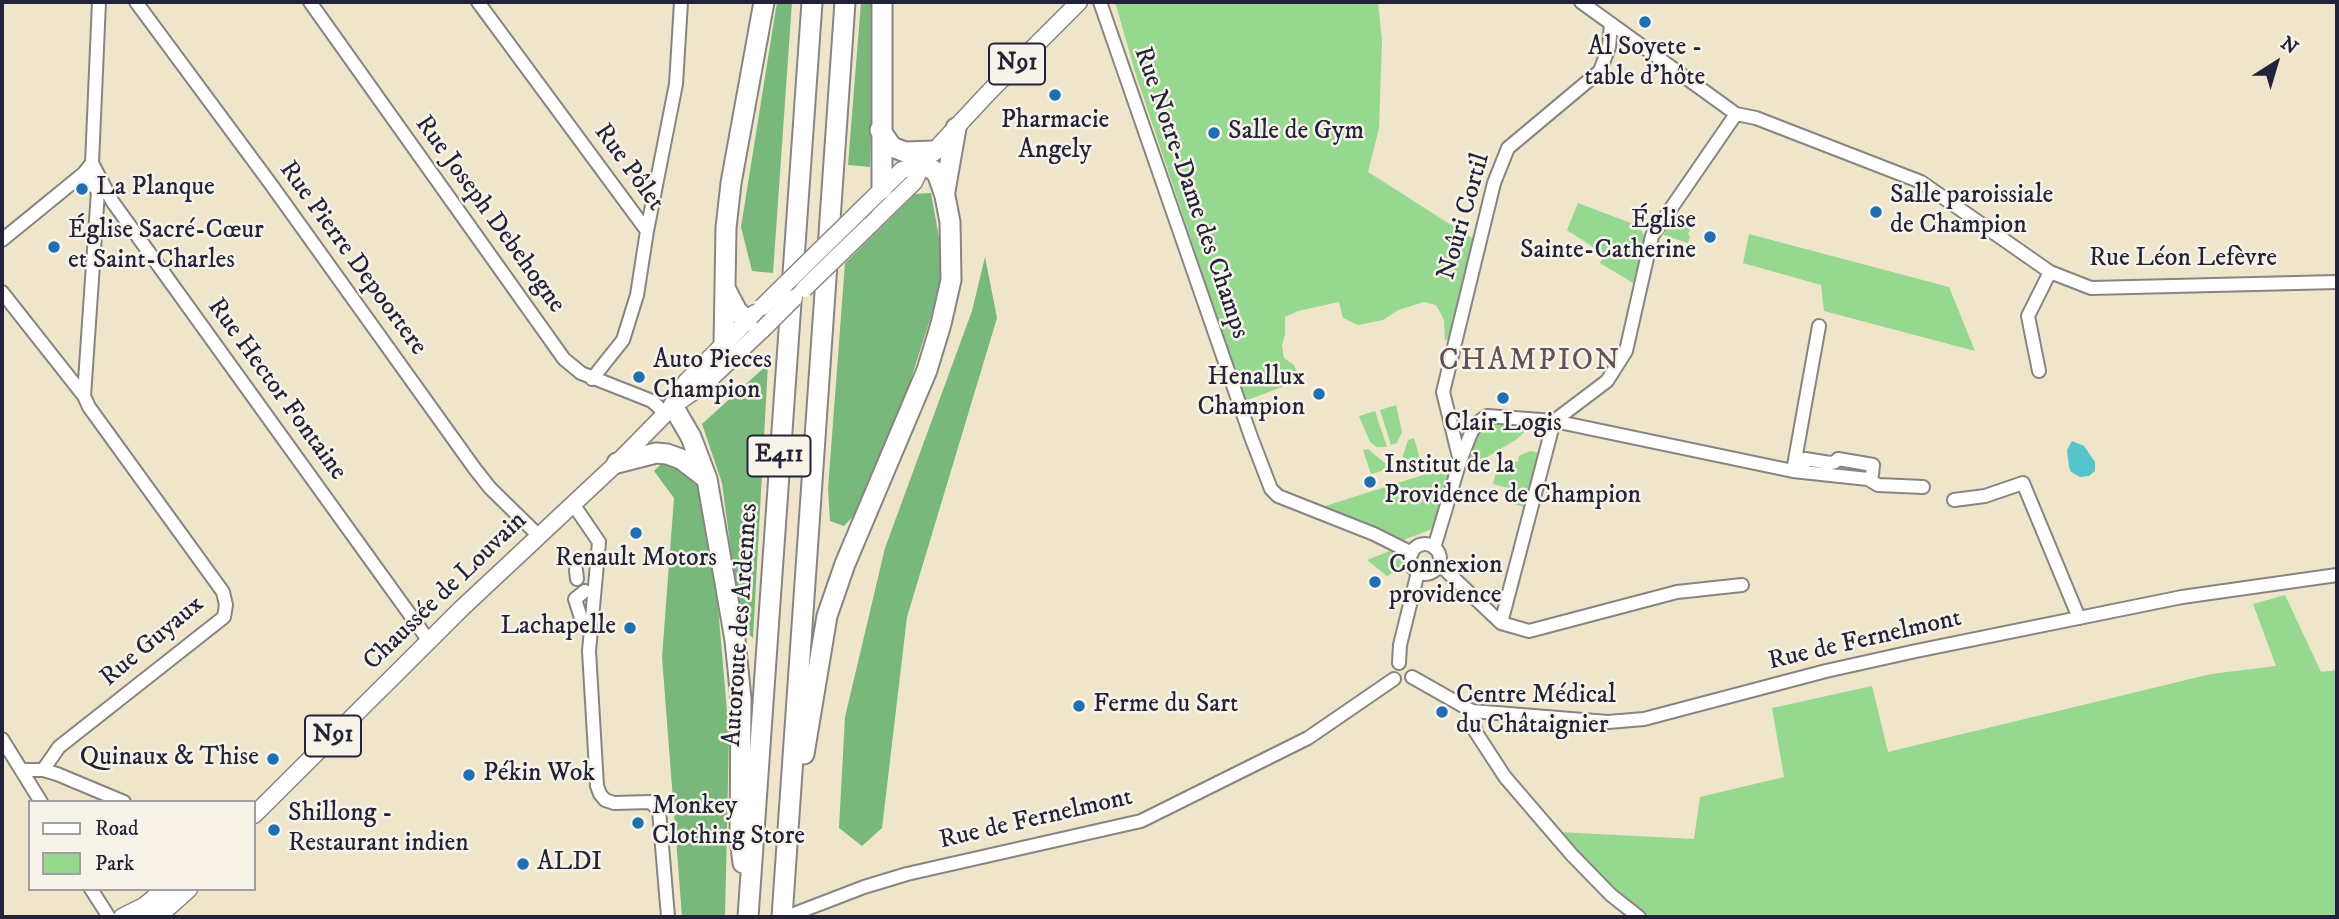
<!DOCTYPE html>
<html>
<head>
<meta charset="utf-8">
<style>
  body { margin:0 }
  #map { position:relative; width:2339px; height:919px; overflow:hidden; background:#efe5ca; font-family:"IM FELL DW Pica",serif }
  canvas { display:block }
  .frame { position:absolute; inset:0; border:4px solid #22223b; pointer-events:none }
  .legend { position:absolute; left:28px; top:800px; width:228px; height:91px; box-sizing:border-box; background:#f7f3e8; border:2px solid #a29fa3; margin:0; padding:9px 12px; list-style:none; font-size:21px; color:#22223b }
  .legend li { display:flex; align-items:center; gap:14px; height:35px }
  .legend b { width:35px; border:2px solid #a29fa3 }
  .north { position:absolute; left:2241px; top:28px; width:70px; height:70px; -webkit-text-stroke:5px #f7f3e8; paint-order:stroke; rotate:37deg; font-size:19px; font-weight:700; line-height:28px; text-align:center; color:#22223b }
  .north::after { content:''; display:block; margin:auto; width:24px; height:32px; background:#22223b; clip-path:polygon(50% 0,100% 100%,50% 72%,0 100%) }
</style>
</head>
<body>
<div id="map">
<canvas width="2339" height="919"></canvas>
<div class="frame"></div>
<ul class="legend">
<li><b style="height:9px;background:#fff"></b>Road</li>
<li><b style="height:19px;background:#96d88f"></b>Park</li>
</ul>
<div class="north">N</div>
</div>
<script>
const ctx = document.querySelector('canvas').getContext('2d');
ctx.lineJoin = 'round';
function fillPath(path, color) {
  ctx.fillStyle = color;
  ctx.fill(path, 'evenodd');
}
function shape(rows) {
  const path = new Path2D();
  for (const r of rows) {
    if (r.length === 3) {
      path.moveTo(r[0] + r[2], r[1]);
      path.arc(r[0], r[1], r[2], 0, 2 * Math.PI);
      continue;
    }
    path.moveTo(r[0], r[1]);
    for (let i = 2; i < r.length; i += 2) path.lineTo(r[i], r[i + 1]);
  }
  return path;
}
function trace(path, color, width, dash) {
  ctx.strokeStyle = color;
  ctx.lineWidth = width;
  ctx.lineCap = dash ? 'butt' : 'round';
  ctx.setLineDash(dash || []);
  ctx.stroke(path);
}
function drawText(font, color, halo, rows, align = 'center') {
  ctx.font = font + ' "IM FELL DW Pica",serif';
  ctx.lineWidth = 5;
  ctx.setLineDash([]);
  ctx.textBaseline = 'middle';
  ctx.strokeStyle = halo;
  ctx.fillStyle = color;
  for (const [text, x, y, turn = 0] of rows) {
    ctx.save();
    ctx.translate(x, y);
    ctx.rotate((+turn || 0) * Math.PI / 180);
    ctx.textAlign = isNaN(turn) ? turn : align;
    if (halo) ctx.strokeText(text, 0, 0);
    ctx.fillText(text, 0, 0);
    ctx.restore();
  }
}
fillPath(shape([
  [1115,2,1378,2,1382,41,1379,128,1368,172,1475,240,1452,335,1445,341,1444,320,1436,305,1424,302,1398,310,1383,320,1358,325,1343,318,1339,302,1298,311,1285,317,1285,334,1282,345,1284,358,1294,365,1300,380,1245,401,1136,75],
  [1578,203,1636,225,1642,231,1645,239,1636,285,1600,263,1605,255,1567,230],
  [1674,216,1694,221,1688,234,1690,236,1688,243,1663,235],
  [1749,234,1949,287,1975,351,1824,311,1821,285,1743,263],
  [1396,405,1402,432,1397,443,1391,445,1380,410],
  [1375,411,1387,447,1377,447,1370,442,1359,416],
  [1489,418,1534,423,1517,439,1464,471,1460,467,1472,436],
  [1414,438,1420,459,1400,465,1408,440],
  [1368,449,1391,468,1371,474,1363,450],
  [1530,451,1541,453,1529,508,1509,503,1512,489,1493,484,1497,467,1503,469,1505,465,1511,467,1512,461,1518,462,1519,456],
  [1445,468,1450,469,1435,528,1401,541,1319,508],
  [1390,551,1399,554,1405,566,1387,576,1367,560],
  [2285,595,2321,672,2337,670,2337,917,1648,917,1621,899,1559,832,1694,839,1700,797,1784,777,1772,708,1872,686,1888,752,2211,674,2276,666,2253,604]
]), '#96d88f');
fillPath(shape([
  [777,2,792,2,773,273,752,271,741,227],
  [861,2,875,2,870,167,848,165],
  [931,193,940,243,940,289,906,394,857,512,844,526,830,521,828,489,845,263,915,194],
  [985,257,997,318,907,617,882,828,862,846,839,828,845,717,885,548,972,311],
  [768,364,753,638,741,627,722,483,702,424],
  [662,463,687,470,698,484,713,547,729,736,725,917,682,917,662,657,674,498,654,471]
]), '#78b87a');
fillPath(shape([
  [2072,441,2084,446,2095,462,2095,471,2089,476,2080,477,2071,472,2069,467,2067,450]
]), '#56c4cb');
const minor = shape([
  [136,2,270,183,475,469,490,488,539,536],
  [310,2,564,359,581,373,652,401,665,413],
  [478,2,647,231,637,295,623,340,592,379],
  [1100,2,1251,437,1271,489,1278,496,1374,534,1412,553],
  [1581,2,1736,114,1756,118,1921,182,2050,272,2091,288,2337,282],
  [92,163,112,201,429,641],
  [83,174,98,191,84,396],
  [647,231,676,84,681,2],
  [2,240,83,174,92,163,99,2],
  [2,292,84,396,89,407,223,592,226,605,224,617,59,747,43,770],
  [2039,371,2028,316,2050,272],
  [1554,421,1607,381,1626,351,1652,236,1736,114],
  [1460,461,1443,392,1494,183,1508,148,1600,71,1609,47,1611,24],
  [1793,471,1868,479,1878,485,1923,487],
  [1801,472,1805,459,1830,463,1835,462,1838,459,1873,465,1872,475,1868,479],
  [1954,500,1985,496,2023,483,2079,618],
  [573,504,599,542,589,651,597,786,600,794,605,800,614,803,650,802,659,810,668,917],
  [1425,559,15],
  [1434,548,1460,461,1471,433,1477,423,1487,416,1554,421,1793,471,1819,326],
  [1439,564,1501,623,1529,631,1677,592,1742,585],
  [576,570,577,579],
  [581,618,575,599,585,591],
  [1501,623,1554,421],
  [1399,663,1400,645,1418,572],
  [1412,677,1472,711,1608,722,1644,719,1826,671,1916,651,2182,597,2337,575],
  [1472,711,1475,731,1505,777,1572,855,1611,895,1639,917],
  [2,739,41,802],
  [23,770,43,770,57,774,124,802],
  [91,889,109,917],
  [139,917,172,894],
  [786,917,864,887,907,874,1141,821,1308,738,1394,679]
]);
const major = shape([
  [866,205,902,170,923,163],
  [869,226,914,182,923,163,989,92,1079,2],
  [674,403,686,382,755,313],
  [254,815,462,608,617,463,673,406,707,382,763,329,752,323],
  [122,917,144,906,165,889],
  [158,917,189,889]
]);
const highway = shape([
  [880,130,892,147,905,152,934,151],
  [882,189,882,2],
  [945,191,956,128],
  [726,290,737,311,747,320],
  [724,344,726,228,731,183,764,2],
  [673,406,691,437,707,479,735,640,741,699,740,838,743,863],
  [617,463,656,453,667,454,681,459,707,479],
  [804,754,827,616,845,564,927,370,941,324,951,280,950,222,945,196,937,173,923,163],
  [748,917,812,2],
  [782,917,845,2]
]);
trace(minor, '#888482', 16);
trace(major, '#888482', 19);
trace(highway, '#888482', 23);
trace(minor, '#fff', 12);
trace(major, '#fff', 16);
trace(highway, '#fff', 19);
const majorBridge = shape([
  [804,289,869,226],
  [762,307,866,205],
  [763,329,794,298]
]);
trace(majorBridge, '#888482', 19, []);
trace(majorBridge, '#fff', 16);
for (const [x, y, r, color] of [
  [1645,22,7,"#1f6fb2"],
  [1055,95,7,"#1f6fb2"],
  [1214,133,7,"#1f6fb2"],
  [82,189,7,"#1f6fb2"],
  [1876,212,7,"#1f6fb2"],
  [1710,237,7,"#1f6fb2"],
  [54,247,7,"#1f6fb2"],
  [639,377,7,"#1f6fb2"],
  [1319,394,7,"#1f6fb2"],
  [1503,398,7,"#1f6fb2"],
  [1370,482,7,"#1f6fb2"],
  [636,533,7,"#1f6fb2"],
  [1375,582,7,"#1f6fb2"],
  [630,628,7,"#1f6fb2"],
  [1079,706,7,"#1f6fb2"],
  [1442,712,7,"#1f6fb2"],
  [273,759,7,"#1f6fb2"],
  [469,775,7,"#1f6fb2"],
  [638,823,7,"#1f6fb2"],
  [274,830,7,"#1f6fb2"],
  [523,864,7,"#1f6fb2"]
]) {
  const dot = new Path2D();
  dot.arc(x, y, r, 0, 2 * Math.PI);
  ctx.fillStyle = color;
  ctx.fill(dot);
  trace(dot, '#f7f3e8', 2.5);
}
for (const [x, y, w] of [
  [1017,64,56],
  [779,456,63],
  [333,736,56]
]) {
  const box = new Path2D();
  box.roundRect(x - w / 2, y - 20.5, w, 41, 5);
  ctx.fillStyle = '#f7f3e8';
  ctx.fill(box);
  trace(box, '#22223b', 2);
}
drawText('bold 24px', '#22223b', null, [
  ["N91",1017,64],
  ["E411",779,456],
  ["N91",333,736]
]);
drawText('26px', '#22223b', '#f7f3e8', [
  ["Al Soyete -",1645,49,"center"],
  ["table d'hôte",1645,79,"center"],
  ["Pharmacie",1055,122,"center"],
  ["Angely",1055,152,"center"],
  ["Salle de Gym",1228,133],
  ["La Planque",96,189],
  ["Salle paroissiale",1890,197],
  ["de Champion",1890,227],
  ["Église",1696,222,"right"],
  ["Sainte-Catherine",1696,252,"right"],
  ["Église Sacré-Cœur",68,232],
  ["et Saint-Charles",68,262],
  ["Auto Pieces",653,362],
  ["Champion",653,392],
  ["Henallux",1305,379,"right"],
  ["Champion",1305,409,"right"],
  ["Clair Logis",1503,425,"center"],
  ["Institut de la",1384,467],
  ["Providence de Champion",1384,497],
  ["Renault Motors",636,560,"center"],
  ["Connexion",1389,567],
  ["providence",1389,597],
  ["Lachapelle",616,628,"right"],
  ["Centre Médical",1456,697],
  ["du Châtaignier",1456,727],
  ["Ferme du Sart",1093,706],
  ["Quinaux & Thise",259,759,"right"],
  ["Pékin Wok",483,775],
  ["Monkey",652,808],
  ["Clothing Store",652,838],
  ["Shillong -",288,815],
  ["Restaurant indien",288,845],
  ["ALDI",537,864]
], 'left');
drawText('26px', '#22223b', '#f7f3e8', [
  ["Rue Pôlet",628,168,54],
  ["Rue Notre-Dame des Champs",1190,193,71],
  ["Rue Joseph Debehogne",489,215,54],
  ["Noûri Cortil",1465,217,-74],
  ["Rue Pierre Depoortere",352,259,54],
  ["Rue Léon Lefèvre",2183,260],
  ["Rue Hector Fontaine",276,390,54],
  ["Chaussée de Louvain",446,592,-44],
  ["Autoroute des Ardennes",742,625,-86],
  ["Rue de Fernelmont",1865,641,-13],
  ["Rue Guyaux",153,642,-40],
  ["Rue de Fernelmont",1036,820,-13]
]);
ctx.letterSpacing = '2px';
drawText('30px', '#605256', '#f7f3e8', [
  ["CHAMPION",1530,363]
]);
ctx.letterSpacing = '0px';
</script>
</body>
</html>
